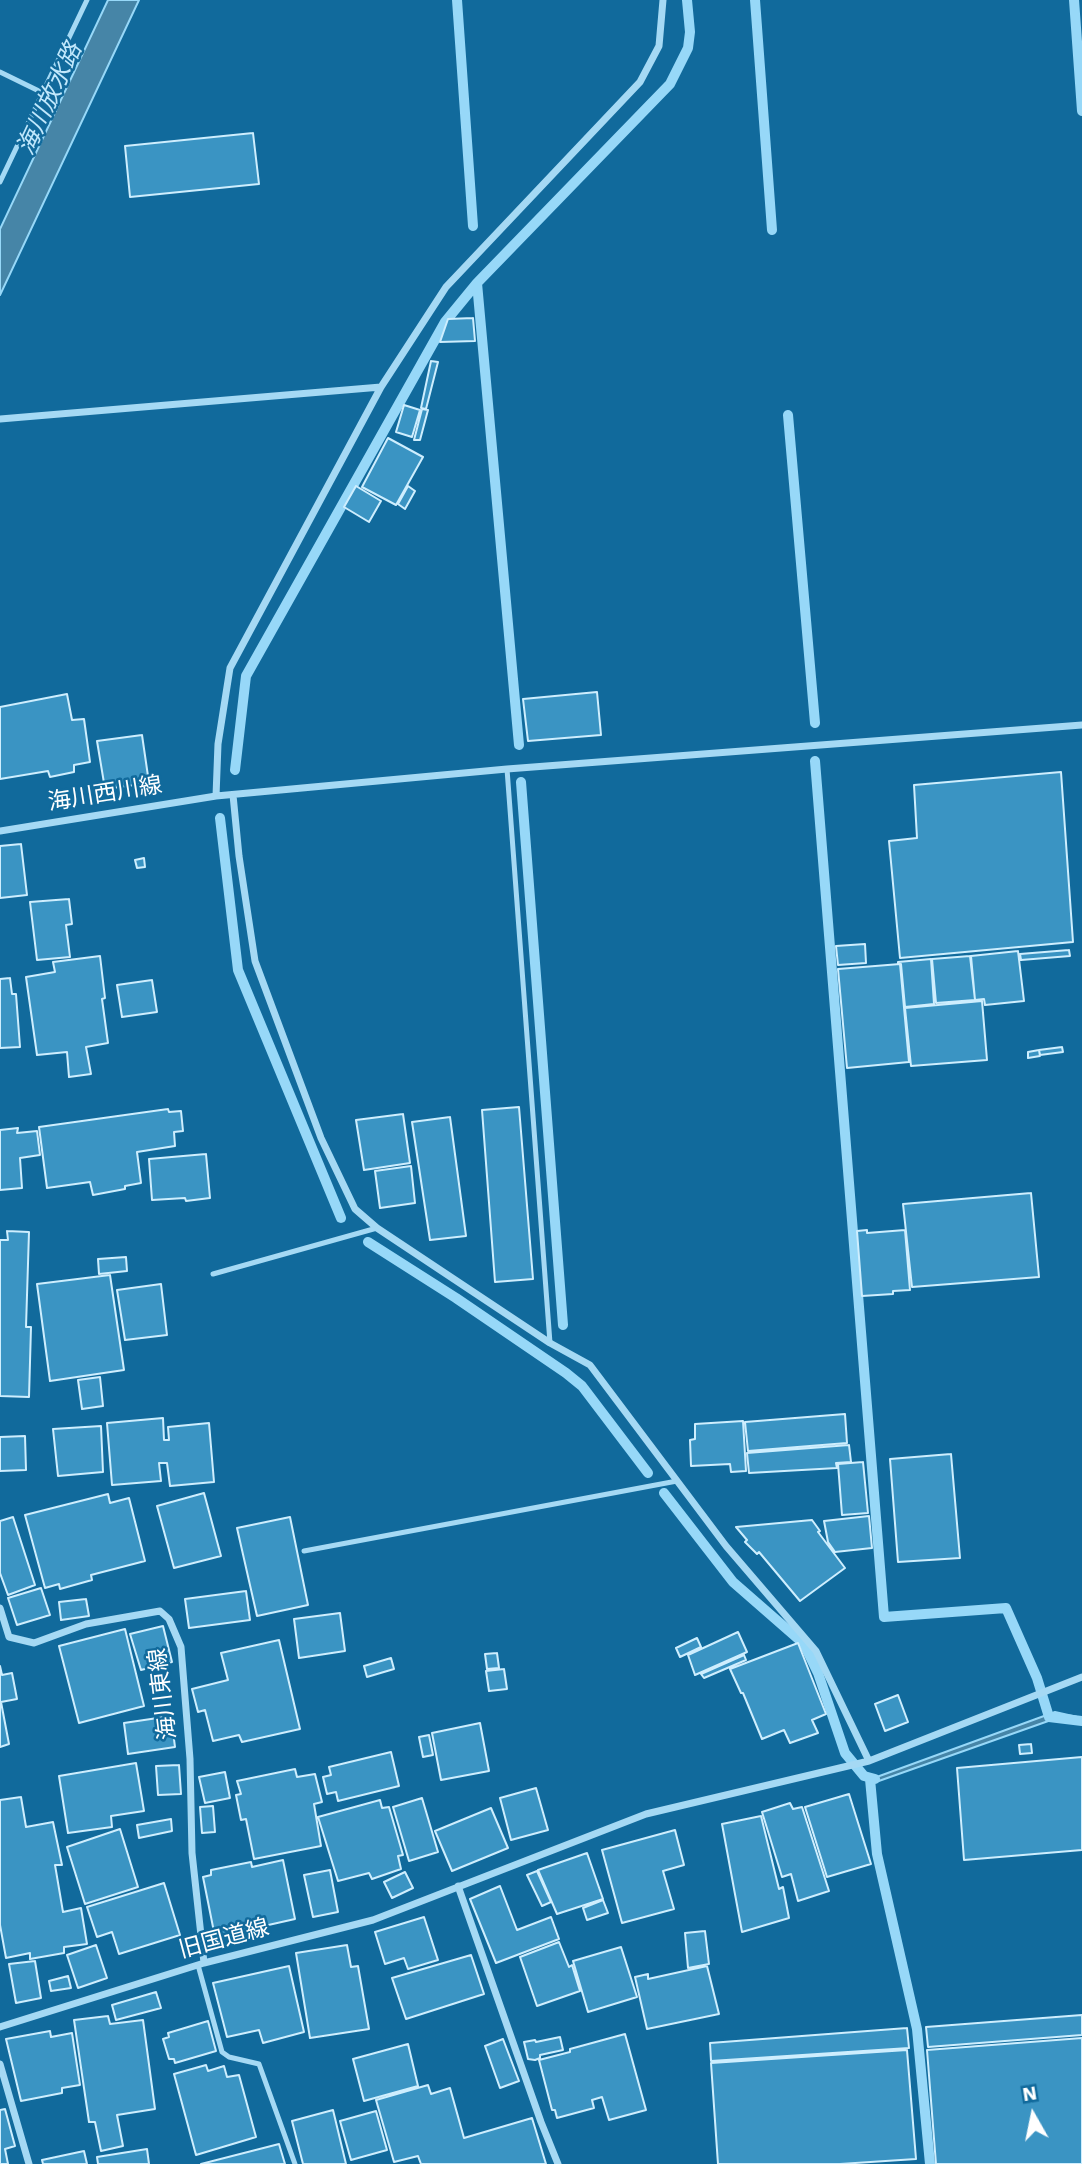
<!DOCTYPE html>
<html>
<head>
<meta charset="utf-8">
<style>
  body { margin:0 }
  #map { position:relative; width:1082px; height:2164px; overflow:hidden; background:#116a9c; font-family:"Work Sans",sans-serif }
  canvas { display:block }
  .north { position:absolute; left:998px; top:2080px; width:70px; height:70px; -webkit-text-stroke:5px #116a9c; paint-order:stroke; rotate:351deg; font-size:19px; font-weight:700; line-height:28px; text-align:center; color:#fff }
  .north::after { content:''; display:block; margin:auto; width:24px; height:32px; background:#fff; clip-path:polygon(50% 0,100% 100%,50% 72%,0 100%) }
</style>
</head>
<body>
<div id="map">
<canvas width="1082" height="2164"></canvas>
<div class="north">N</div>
</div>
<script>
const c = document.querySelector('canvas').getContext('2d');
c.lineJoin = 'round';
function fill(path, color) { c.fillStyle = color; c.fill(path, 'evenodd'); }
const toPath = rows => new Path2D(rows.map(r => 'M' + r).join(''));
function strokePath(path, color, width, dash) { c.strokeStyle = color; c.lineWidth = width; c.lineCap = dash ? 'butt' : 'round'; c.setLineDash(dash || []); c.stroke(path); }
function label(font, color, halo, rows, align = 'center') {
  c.font = font + ' "Work Sans","Noto Sans JP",sans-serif'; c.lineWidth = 5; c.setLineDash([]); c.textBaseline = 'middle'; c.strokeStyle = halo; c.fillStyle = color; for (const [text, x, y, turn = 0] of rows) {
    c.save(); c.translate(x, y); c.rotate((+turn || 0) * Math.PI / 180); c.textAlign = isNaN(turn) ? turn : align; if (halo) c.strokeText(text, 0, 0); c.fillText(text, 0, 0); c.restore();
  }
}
const water = toPath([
  [108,0,139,0,0,295,0,229,108,0],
  [1055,1712,1082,1718,1082,1724,1054,1719,876,1782,860,1777,867,1774,874,1778,1055,1712]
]);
fill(water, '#4685a7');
strokePath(water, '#97d8f8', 2);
strokePath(toPath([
  [457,0,473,226],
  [755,0,772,230],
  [1074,0,1082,111],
  [477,283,519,745],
  [788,415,815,723],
  [815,761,884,1617,1006,1608,1037,1678,1049,1717,1082,1721],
  [235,770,246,676,445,322,477,283,670,84,688,48,690,32,687,0],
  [521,782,563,1325],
  [220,818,238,970,341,1218],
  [368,1242,456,1298,566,1373,582,1386,648,1473],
  [664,1493,733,1582,804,1644,818,1673,845,1753,864,1776,875,1779],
  [870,1779,877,1854,917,2029,930,2164]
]), '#97d8f8', 10);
const building = toPath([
  [253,133,259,184,130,197,125,146,253,133],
  [473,318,475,341,440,342,448,319,473,318],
  [431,361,438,362,426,409,421,408,431,361],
  [404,405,420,410,412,437,396,432,404,405],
  [422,409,428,410,420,440,414,440,422,409],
  [388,438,423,457,396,505,362,487,388,438],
  [356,486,381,501,369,522,344,507,356,486],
  [408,486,415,491,405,509,398,504,408,486],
  [597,692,601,735,528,741,523,699,597,692],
  [67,694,72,720,84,719,90,762,74,765,74,772,50,777,48,771,0,779,0,707,67,694],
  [142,735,149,783,105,789,97,741,142,735],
  [1061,772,1073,942,900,958,889,841,917,838,914,785,1061,772],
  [21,844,27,895,0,898,0,846,21,844],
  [144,858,145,867,137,868,135,860,144,858],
  [69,899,72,924,66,925,70,957,37,960,30,902,69,899],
  [865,944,866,963,838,965,836,946,865,944],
  [1069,950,1070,956,1021,960,1020,954,1069,950],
  [1018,951,1024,1001,985,1005,984,999,975,1000,971,956,1018,951],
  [100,956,105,998,102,999,108,1043,86,1047,91,1074,69,1077,67,1052,37,1055,26,977,55,972,53,962,100,956],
  [970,956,975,1000,936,1003,932,959,970,956],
  [931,959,934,1004,905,1007,901,964,898,964,898,962,931,959],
  [900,964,909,1062,847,1068,838,969,900,964],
  [10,978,12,994,16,994,20,1047,0,1048,0,979,10,978],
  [152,980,157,1012,122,1017,117,985,152,980],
  [982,1001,987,1060,911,1066,905,1008,982,1001],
  [1062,1047,1063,1052,1040,1055,1039,1050,1062,1047],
  [1039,1050,1040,1056,1028,1058,1028,1052,1039,1050],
  [519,1107,533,1279,495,1282,482,1110,519,1107],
  [168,1109,169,1112,181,1111,183,1131,174,1132,175,1146,137,1152,141,1183,125,1186,125,1189,93,1195,90,1182,47,1188,39,1127,168,1109],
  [403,1114,410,1163,364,1170,356,1120,403,1114],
  [450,1117,466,1236,430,1240,412,1122,450,1117],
  [18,1128,17,1133,37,1131,40,1155,20,1158,22,1188,0,1190,0,1130,18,1128],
  [206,1154,210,1198,186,1201,185,1198,152,1200,149,1159,206,1154],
  [411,1166,415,1203,380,1208,375,1171,411,1166],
  [1031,1193,1039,1277,912,1287,903,1204,1031,1193],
  [867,1230,867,1233,905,1230,910,1290,893,1291,893,1294,862,1296,857,1231,867,1230],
  [7,1231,29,1232,26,1327,31,1327,29,1397,0,1396,0,1240,8,1240,7,1231],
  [126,1257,127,1271,99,1274,98,1259,126,1257],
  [110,1275,124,1370,50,1381,37,1284,110,1275],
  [161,1284,167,1335,125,1340,117,1290,161,1284],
  [100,1377,103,1406,82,1409,78,1380,100,1377],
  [845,1414,847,1443,748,1451,745,1422,845,1414],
  [163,1418,164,1440,169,1440,168,1427,209,1423,214,1482,170,1486,167,1463,159,1463,161,1481,112,1485,107,1423,163,1418],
  [743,1421,746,1471,731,1472,730,1464,691,1466,690,1440,695,1439,695,1424,743,1421],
  [101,1426,103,1472,58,1476,53,1429,101,1426],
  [25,1436,26,1470,0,1471,0,1437,25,1436],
  [849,1445,851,1462,836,1463,837,1468,749,1473,747,1453,849,1445],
  [951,1454,960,1558,898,1562,890,1459,951,1454],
  [863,1462,868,1513,842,1515,838,1464,863,1462],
  [204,1493,221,1556,174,1568,157,1506,204,1493],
  [108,1494,110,1503,129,1498,145,1561,91,1575,92,1580,60,1589,59,1584,45,1588,25,1515,108,1494],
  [869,1516,872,1548,835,1552,828,1542,824,1521,869,1516],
  [13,1517,35,1585,8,1595,0,1573,0,1521,13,1517],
  [290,1517,308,1605,257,1616,237,1528,290,1517],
  [812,1520,820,1531,818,1532,845,1568,800,1601,759,1552,757,1554,745,1542,747,1540,736,1527,812,1520],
  [41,1588,50,1615,17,1625,8,1598,41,1588],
  [246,1591,250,1620,189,1628,185,1599,246,1591],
  [86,1599,89,1616,61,1620,59,1602,86,1599],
  [340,1613,345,1651,299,1658,294,1619,340,1613],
  [163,1626,172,1662,141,1670,130,1634,163,1626],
  [125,1629,144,1706,79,1723,59,1646,125,1629],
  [738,1632,747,1652,695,1675,688,1655,738,1632],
  [697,1638,701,1647,680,1657,676,1648,697,1638],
  [279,1640,300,1729,242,1742,239,1735,213,1741,205,1710,198,1712,192,1689,228,1680,221,1653,279,1640],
  [798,1643,826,1714,812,1720,818,1733,790,1743,784,1730,762,1739,743,1693,741,1693,730,1669,798,1643],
  [497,1653,499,1668,487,1669,485,1654,497,1653],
  [744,1655,746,1660,704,1678,701,1674,744,1655],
  [391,1658,394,1669,367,1677,364,1666,391,1658],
  [0,1666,2,1675,12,1673,17,1699,1,1702,9,1744,0,1747,0,1666],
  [504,1669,507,1689,489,1691,486,1671,504,1669],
  [898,1695,908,1722,885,1731,875,1704,898,1695],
  [171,1716,175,1747,128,1754,124,1723,171,1716],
  [480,1723,489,1771,441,1780,432,1733,480,1723],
  [429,1735,433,1755,423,1757,419,1737,429,1735],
  [1031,1744,1032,1753,1020,1754,1019,1745,1031,1744],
  [391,1752,399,1786,338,1801,336,1792,327,1794,323,1777,331,1775,329,1767,391,1752],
  [1082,1757,1082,1850,964,1860,957,1768,1082,1757],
  [136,1763,144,1811,111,1816,112,1827,68,1833,59,1776,136,1763],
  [179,1765,181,1794,158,1795,156,1766,179,1765],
  [295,1769,297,1777,315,1774,322,1802,314,1804,321,1846,254,1859,246,1819,241,1820,236,1795,241,1794,237,1781,295,1769],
  [225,1772,230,1798,205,1803,199,1777,225,1772],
  [536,1788,548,1830,511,1840,500,1798,536,1788],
  [849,1794,871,1864,827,1877,805,1807,849,1794],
  [21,1797,26,1827,53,1822,62,1865,55,1865,63,1912,81,1908,87,1944,64,1947,64,1953,30,1959,30,1953,6,1958,0,1925,0,1800,21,1797],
  [422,1798,438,1852,409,1861,393,1807,422,1798],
  [380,1800,382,1808,389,1807,403,1855,398,1856,401,1869,372,1879,369,1873,338,1881,318,1817,380,1800],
  [790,1803,793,1809,802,1807,829,1891,798,1901,791,1874,782,1877,762,1812,790,1803],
  [213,1806,215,1832,202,1833,200,1807,213,1806],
  [491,1808,508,1848,452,1871,435,1831,491,1808],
  [761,1816,779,1889,783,1887,789,1918,742,1932,722,1824,761,1816],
  [171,1819,172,1831,139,1838,137,1825,171,1819],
  [120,1829,138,1887,85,1904,67,1847,120,1829],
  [675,1830,684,1865,663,1871,674,1909,622,1923,602,1850,675,1830],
  [587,1853,603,1899,557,1914,538,1870,587,1853],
  [283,1860,295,1919,215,1937,203,1877,211,1875,211,1870,251,1862,252,1867,283,1860],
  [330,1870,338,1912,313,1917,304,1875,330,1870],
  [537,1871,551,1902,542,1906,527,1875,537,1871],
  [405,1872,413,1888,392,1898,384,1882,405,1872],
  [164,1883,180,1935,119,1954,112,1932,97,1937,87,1907,164,1883],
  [500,1886,517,1930,551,1917,559,1939,496,1963,470,1899,500,1886],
  [603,1900,608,1913,587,1920,583,1908,603,1900],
  [424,1917,438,1960,408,1969,404,1958,385,1964,375,1932,424,1917],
  [705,1931,709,1964,688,1968,685,1933,705,1931],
  [559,1942,569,1967,572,1965,580,1991,537,2006,520,1957,559,1942],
  [96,1945,107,1978,78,1988,67,1955,96,1945],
  [347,1945,351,1967,358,1966,369,2029,310,2038,296,1953,347,1945],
  [621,1947,637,1997,588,2012,573,1961,621,1947],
  [471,1955,484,1994,406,2019,392,1978,471,1955],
  [35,1961,41,1998,16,2003,9,1964,35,1961],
  [289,1966,304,2032,263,2043,259,2030,227,2037,213,1983,289,1966],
  [707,1966,719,2014,647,2029,635,1977,648,1974,648,1979,707,1966],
  [68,1976,71,1988,51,1991,49,1981,68,1976],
  [156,1992,161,2008,116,2020,112,2005,156,1992],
  [1082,2015,1082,2035,928,2047,926,2027,1082,2015],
  [108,2016,110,2024,143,2020,155,2109,117,2115,123,2146,101,2151,95,2122,89,2122,74,2020,108,2016],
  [208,2021,216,2051,175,2063,174,2059,169,2059,163,2039,169,2037,168,2033,208,2021],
  [907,2028,909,2048,711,2061,710,2043,907,2028],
  [50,2031,51,2037,72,2033,80,2085,62,2088,62,2093,21,2101,6,2039,50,2031],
  [625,2034,646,2110,609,2120,602,2097,592,2100,594,2108,557,2118,555,2110,552,2110,539,2060,570,2052,570,2049,625,2034],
  [560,2037,563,2050,540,2055,540,2058,535,2060,528,2059,524,2042,535,2040,536,2042,560,2037],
  [1082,2038,1082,2164,936,2164,927,2050,1082,2038],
  [503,2039,519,2081,500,2088,485,2046,503,2039],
  [408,2044,418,2086,364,2101,353,2059,408,2044],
  [907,2050,916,2159,840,2164,718,2164,711,2063,907,2050],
  [206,2065,208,2071,224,2066,227,2077,239,2075,256,2137,196,2155,174,2074,206,2065],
  [428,2085,431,2094,450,2088,464,2138,532,2118,546,2164,421,2164,418,2156,394,2162,376,2100,428,2085],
  [5,2109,15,2146,5,2149,8,2164,0,2164,0,2110,5,2109],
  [333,2110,346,2164,303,2164,292,2121,333,2110],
  [376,2111,387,2150,351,2160,340,2121,376,2111],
  [279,2144,285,2164,201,2164,279,2144],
  [147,2149,149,2164,98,2164,97,2157,147,2149],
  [84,2151,87,2164,43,2164,42,2160,84,2151]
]);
fill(building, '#3a94c3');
strokePath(building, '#ceeefe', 2);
strokePath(toPath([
  [0,72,43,93],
  [0,182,87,0],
  [507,769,550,1343],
  [213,1274,377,1228],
  [304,1551,677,1481],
  [198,1965,222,2052,229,2057,259,2064,295,2164]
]), '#a5d9f4', 5);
strokePath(toPath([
  [0,419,381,387],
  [233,795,239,856,255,961,321,1138,355,1209,377,1228,550,1343,590,1365,726,1546,816,1651,869,1761],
  [216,796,218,744,230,668,381,387,446,287,640,82,659,46,663,0],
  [0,831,216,796,507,769,1082,725],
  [0,1608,9,1637,34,1643,86,1624,160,1611,169,1619,181,1647,190,1759,192,1853,204,1963],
  [458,1886,541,2122,558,2164],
  [0,2027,204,1963,373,1920,646,1814,869,1761,1082,1677],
  [0,2064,29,2164]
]), '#a5d9f4', 7);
label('23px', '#fff', '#116a9c', [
  ["海川西川線",105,794,-9],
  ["海川東線",163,1694,-97],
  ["旧国道線",224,1939,-15]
]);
label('italic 24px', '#c1e8fc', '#116a9c', [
  ["海川放水路",50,99,-65]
]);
</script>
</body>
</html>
